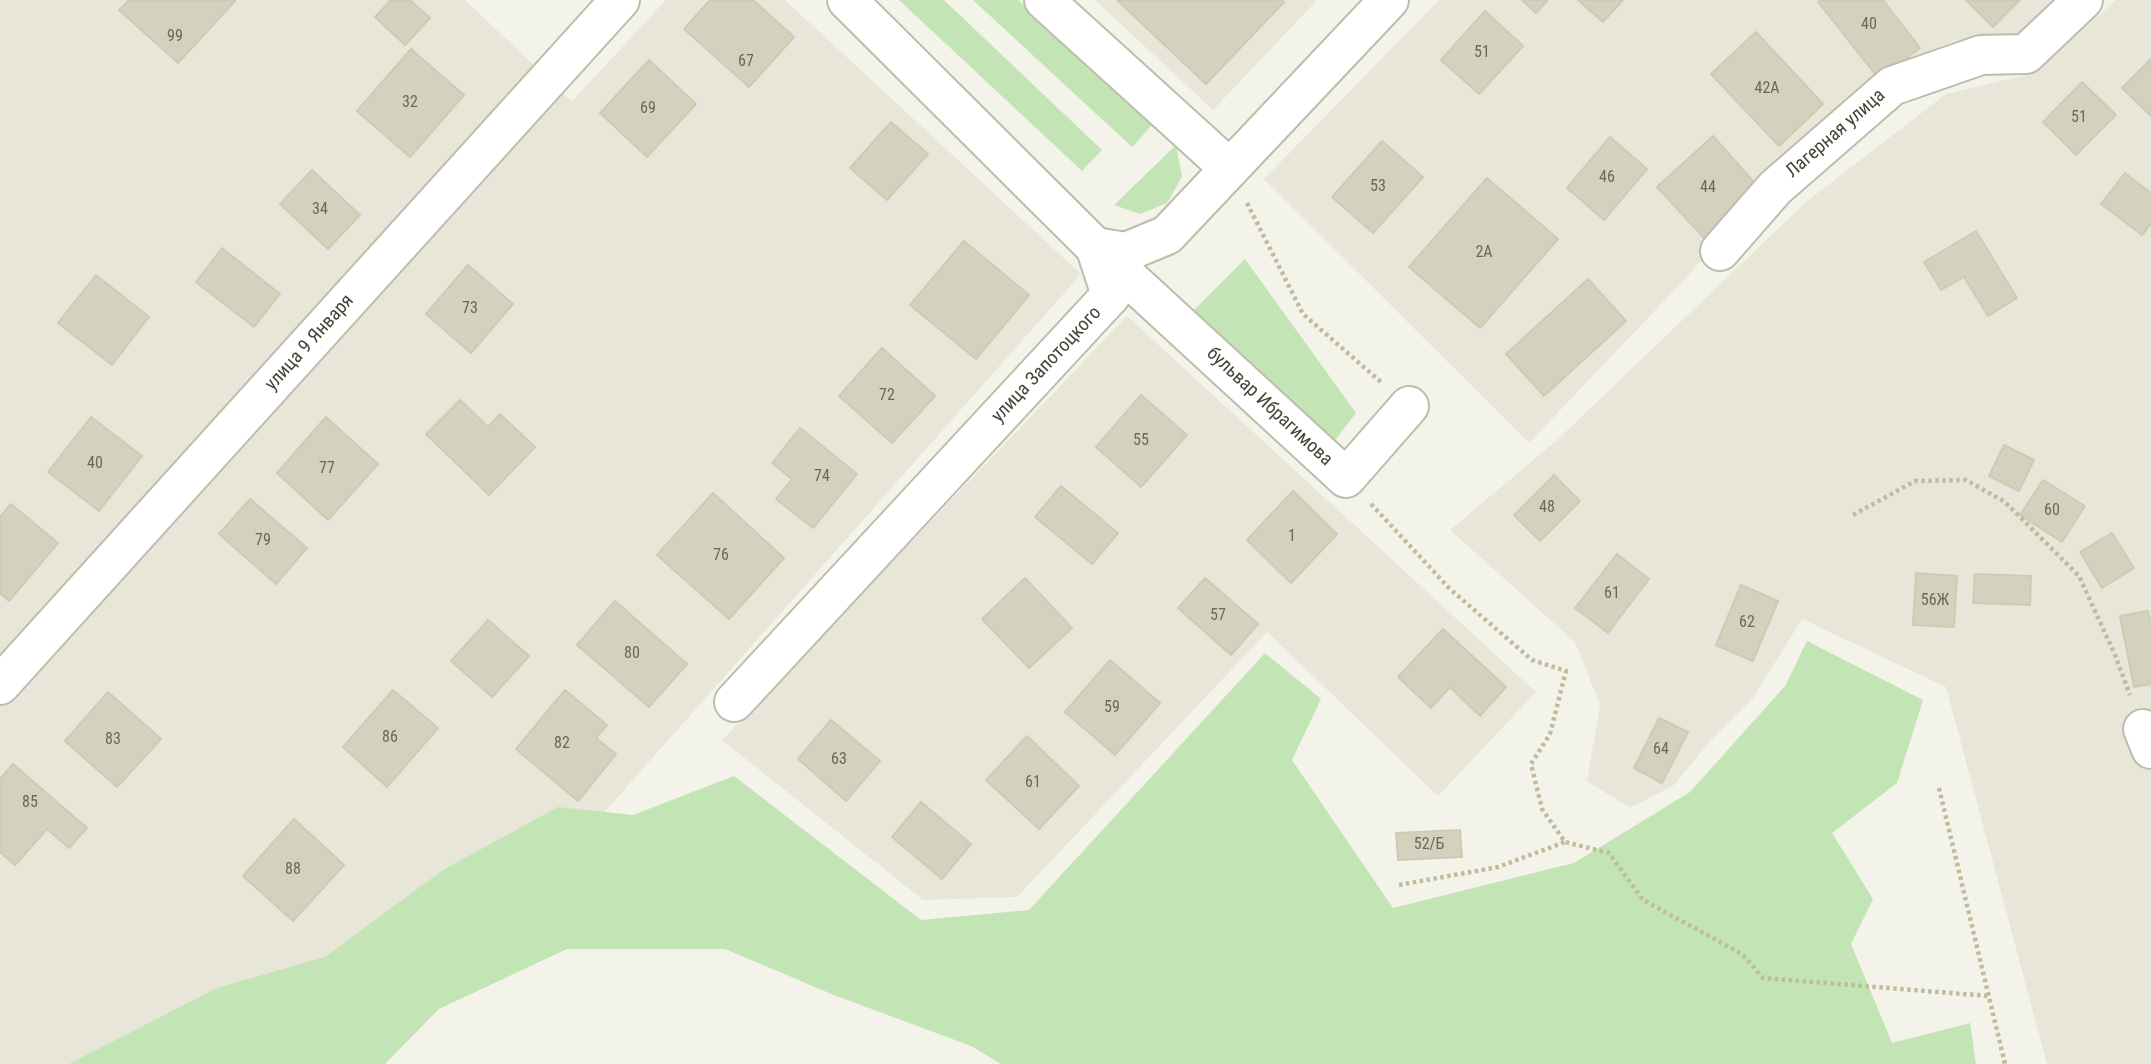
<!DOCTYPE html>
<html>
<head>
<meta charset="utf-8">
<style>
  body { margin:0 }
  canvas { display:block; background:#f3f3e9 }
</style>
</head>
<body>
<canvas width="2151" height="1064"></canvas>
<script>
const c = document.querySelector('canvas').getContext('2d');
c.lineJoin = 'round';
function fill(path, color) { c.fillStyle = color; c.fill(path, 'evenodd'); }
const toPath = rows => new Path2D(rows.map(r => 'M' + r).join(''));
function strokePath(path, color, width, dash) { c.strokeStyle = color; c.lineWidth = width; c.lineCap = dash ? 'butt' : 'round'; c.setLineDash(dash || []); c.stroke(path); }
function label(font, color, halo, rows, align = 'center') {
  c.font = font + ' "Roboto Condensed",sans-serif'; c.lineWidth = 5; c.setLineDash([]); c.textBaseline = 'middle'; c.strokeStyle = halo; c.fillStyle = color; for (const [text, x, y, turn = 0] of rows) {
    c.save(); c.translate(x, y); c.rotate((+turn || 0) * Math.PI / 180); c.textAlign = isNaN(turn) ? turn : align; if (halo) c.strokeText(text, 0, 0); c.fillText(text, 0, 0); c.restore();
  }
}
fill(toPath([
  [0,0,465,0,572,101,666,0,785,0,1081,274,601,816,150,1064,0,1064],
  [1095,0,1317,0,1213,110],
  [1439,0,2058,0,2020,37,1953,41,1847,98,1684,280,1529,443,1264,179],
  [2116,0,2151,0,2151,1064,2047,1064,1946,687,1802,619,1753,698,1711,740,1674,785,1630,808,1587,781,1600,705,1575,642,1450,530,1556,441,1806,202,1946,94,2035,73],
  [1127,316,1536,692,1438,796,1267,632,1017,897,923,900,722,740]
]), '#e7e6d8');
fill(toPath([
  [899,0,944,0,1102,150,1082,171],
  [973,0,1018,0,1153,124,1132,147],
  [1176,145,1182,177,1167,203,1140,214,1114,205],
  [1245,259,1356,413,1329,448,1188,316],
  [1807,641,1923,700,1897,783,1832,833,1873,899,1851,944,1892,1043,1970,1023,1976,1064,1001,1064,971,1046,834,995,725,949,567,949,439,1009,385,1064,69,1064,217,988,325,957,443,870,558,807,633,815,734,776,921,920,1029,910,1265,653,1321,699,1292,760,1393,908,1574,863,1690,792,1785,686]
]), '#c3e5b5');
const building = toPath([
  [129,0,233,0,235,1,178,63,119,10,129,0],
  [391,0,410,0,430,18,405,45,375,17,391,0],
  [710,0,753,0,794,37,749,87,684,29,710,0],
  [1117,0,1282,0,1284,2,1206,84,1117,0],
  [1522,0,1548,0,1536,13,1522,0],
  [1578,0,1623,0,1603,22,1578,0],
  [1821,0,1883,0,1920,48,1879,79,1818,2,1821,0],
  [1966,0,2020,0,1993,27,1966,0],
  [1485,11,1523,46,1479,94,1441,60,1485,11],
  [1756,32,1823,104,1779,146,1711,74,1756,32],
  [411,49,464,95,410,157,357,111,411,49],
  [2151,59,2151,116,2122,88,2151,59],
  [649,60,696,104,647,157,600,113,649,60],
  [2082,82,2116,115,2076,155,2043,122,2082,82],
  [891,122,928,154,887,200,850,168,891,122],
  [1713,136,1760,189,1705,239,1657,187,1713,136],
  [1610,137,1647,169,1604,220,1567,188,1610,137],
  [1382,141,1423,177,1373,233,1332,197,1382,141],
  [312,170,360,215,328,249,280,204,312,170],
  [2125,173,2151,193,2151,224,2142,235,2101,204,2125,173],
  [1487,178,1558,239,1480,328,1409,267,1487,178],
  [1976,231,2017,298,1988,316,1964,277,1941,290,1924,262,1976,231],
  [964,241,1029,295,976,359,910,305,964,241],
  [222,248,280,294,254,327,196,282,222,248],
  [468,265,513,304,471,353,426,314,468,265],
  [96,275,149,317,112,365,58,323,96,275],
  [1588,279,1626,321,1544,396,1506,354,1588,279],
  [882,348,935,396,892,443,839,396,882,348],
  [1141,395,1187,435,1141,487,1096,447,1141,395],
  [460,400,488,427,500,414,535,447,489,495,426,434,460,400],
  [91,417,142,456,99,511,48,472,91,417],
  [326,417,378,464,328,520,277,473,326,417],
  [800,428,857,474,813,528,776,499,792,479,772,463,800,428],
  [2004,445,2034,460,2019,491,1989,476,2004,445],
  [1554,475,1580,501,1540,541,1514,515,1554,475],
  [2043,480,2085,506,2062,542,2020,515,2043,480],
  [1061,486,1118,533,1092,564,1035,517,1061,486],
  [1293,491,1337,534,1291,583,1247,540,1293,491],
  [713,493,784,558,729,619,657,555,713,493],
  [250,499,307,548,276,584,219,534,250,499],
  [11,504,58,543,9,601,0,593,0,517,11,504],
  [2112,533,2134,568,2102,588,2080,552,2112,533],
  [1617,554,1649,579,1608,633,1575,608,1617,554],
  [1916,573,1957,576,1954,627,1913,625,1916,573],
  [1975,574,2031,576,2030,605,1973,603,1975,574],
  [1025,578,1072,628,1029,668,982,619,1025,578],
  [1205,578,1258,624,1231,655,1178,608,1205,578],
  [1741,585,1778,601,1753,661,1716,645,1741,585],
  [615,601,687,664,649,707,577,645,615,601],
  [2148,611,2151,624,2151,684,2134,687,2120,616,2148,611],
  [488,620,529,656,492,697,451,661,488,620],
  [1443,629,1506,687,1480,716,1450,687,1431,708,1398,677,1443,629],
  [1110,660,1160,703,1115,755,1065,712,1110,660],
  [393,690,438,728,387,787,343,747,393,690],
  [565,690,607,725,596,738,616,754,578,801,516,749,565,690],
  [108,692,161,739,117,787,65,741,108,692],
  [1659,718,1688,732,1662,783,1634,768,1659,718],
  [831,720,880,761,846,801,798,759,831,720],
  [1027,736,1079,786,1039,829,986,780,1027,736],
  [13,764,87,828,69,848,47,829,15,865,0,852,0,779,13,764],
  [921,802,971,844,942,879,892,837,921,802],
  [294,819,344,865,293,921,243,876,294,819],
  [1460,830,1462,857,1398,860,1396,833,1460,830]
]);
fill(building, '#d4d1bf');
strokePath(building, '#cfcbb3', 2);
const street = toPath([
  [847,0,1095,247,1346,478,1409,406],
  [1044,0,1229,168],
  [1095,247,1126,252,1167,235,1389,0],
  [1720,251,1775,188,1892,86,1981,55,2026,54,2083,0],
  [0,685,620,0],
  [734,702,1111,295,1096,249],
  [2143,729,2151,749]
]);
strokePath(street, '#bebdac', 42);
strokePath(toPath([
  [1247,203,1303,314,1382,383],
  [1371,504,1450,589,1532,660,1566,671,1550,734,1531,764,1542,809,1565,842,1609,853,1643,900,1742,954,1763,978,1989,996],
  [1853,515,1915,481,1966,480,2005,502,2079,576,2115,655,2130,695],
  [1939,788,2005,1064],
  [1399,885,1498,867,1565,842]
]), '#bfbc9e', 4.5, [3.5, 3.5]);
strokePath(street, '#fff', 38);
label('16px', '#6a685a', null, [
  ["40",1869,25],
  ["99",175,37],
  ["51",1482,53],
  ["67",746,62],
  ["42А",1767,89],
  ["32",410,103],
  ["69",648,109],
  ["51",2079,118],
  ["46",1607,178],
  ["53",1378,187],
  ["44",1708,188],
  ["34",320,210],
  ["2А",1484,253],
  ["73",470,309],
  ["72",887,396],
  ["55",1141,441],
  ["40",95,464],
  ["77",327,469],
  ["74",822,477],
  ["48",1547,508],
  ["60",2052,511],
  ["1",1292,537],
  ["79",263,541],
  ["76",721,556],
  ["61",1612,594],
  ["56Ж",1935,601],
  ["57",1218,616],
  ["62",1747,623],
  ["80",632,654],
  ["59",1112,708],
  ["86",390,738],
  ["83",113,740],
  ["82",562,744],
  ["64",1661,750],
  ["63",839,760],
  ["61",1033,783],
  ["85",30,803],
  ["52/Б",1429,845],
  ["88",293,870]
]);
label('19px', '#474538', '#fff', [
  ["Лагерная улица",1836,134,-41],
  ["улица 9 Января",310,343,-48],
  ["улица Запотоцкого",1047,365,-47],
  ["бульвар Ибрагимова",1269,407,43]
]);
</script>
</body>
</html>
